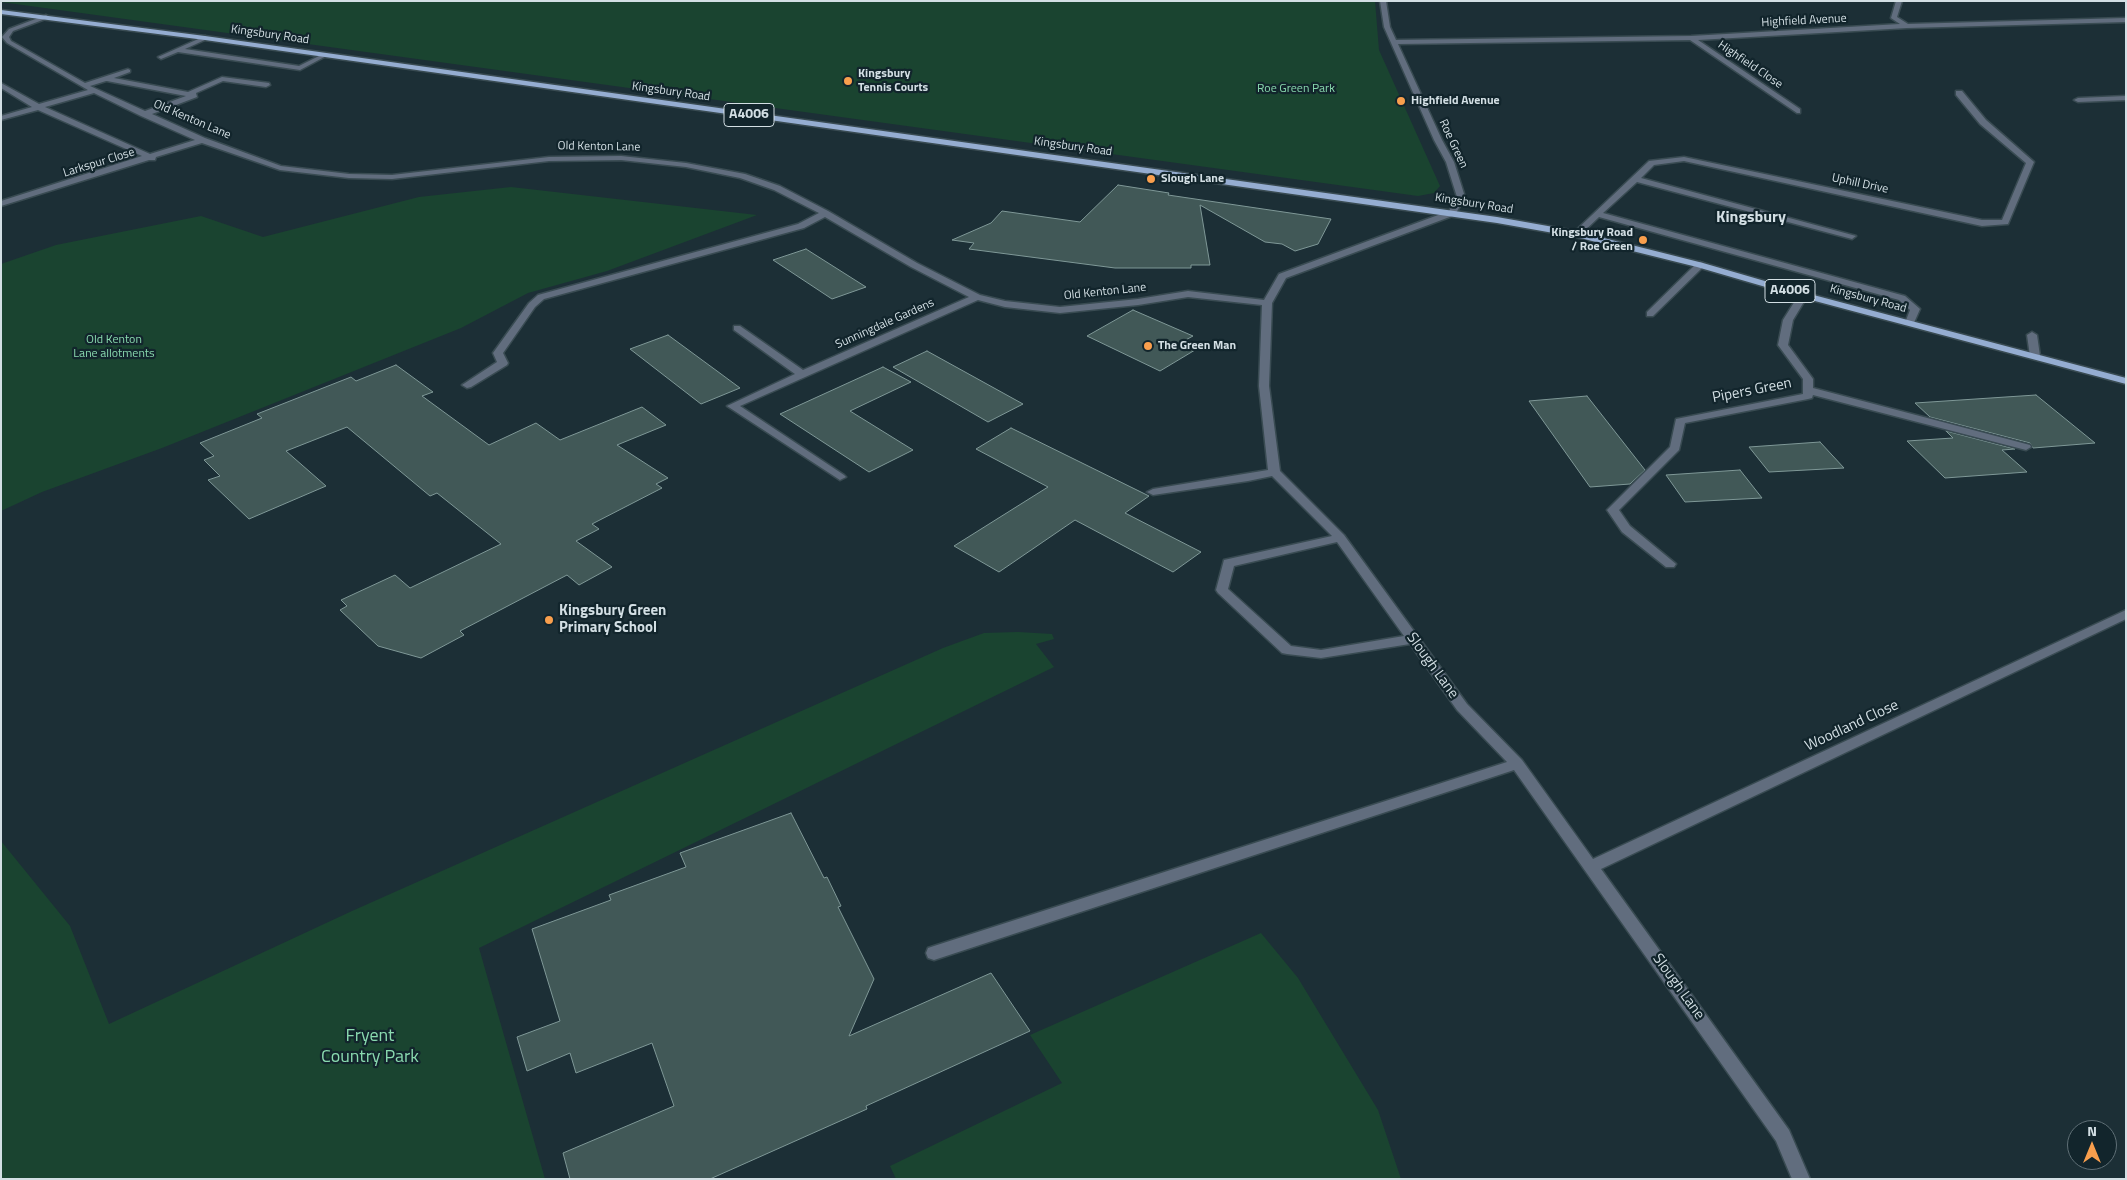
<!DOCTYPE html>
<html>
<head>
<meta charset="utf-8">
<style>
  body { margin:0 }
  #map { position:relative; width:2127px; height:1180px; overflow:hidden; background:#1c2f36; font-family:"Titillium Web",sans-serif }
  canvas { display:block }
  .frame { position:absolute; inset:0; border:2px solid #d3dfe4; pointer-events:none }
  .north { position:absolute; left:2067px; top:1120px; width:50px; height:50px; box-sizing:border-box; background:#12252c; border:1px solid #5f6f76; border-radius:50%; rotate:0deg; font-size:14px; font-weight:700; line-height:20px; text-align:center; color:#d3dfe4 }
  .north::after { content:''; display:block; margin:auto; width:18px; height:22px; background:#f99f4d; clip-path:polygon(50% 0,100% 100%,50% 72%,0 100%) }
</style>
</head>
<body>
<div id="map">
<canvas width="2127" height="1180"></canvas>
<div class="frame"></div>
<div class="north">N</div>
</div>
<script>
const c = document.querySelector('canvas').getContext('2d');
c.lineJoin = 'round';
function fill(path, color) { c.fillStyle = color; c.fill(path, 'evenodd'); }
const toPath = rows => new Path2D(rows.map(r => 'M' + r).join(''));
function strokePath(path, color, width, dash) { c.strokeStyle = color; c.lineWidth = width; c.lineCap = dash ? 'butt' : 'round'; c.setLineDash(dash || []); c.stroke(path); }
function label(font, color, halo, rows, align = 'center') {
  c.font = font + ' "Titillium Web",sans-serif'; c.lineWidth = 4.5; c.setLineDash([]); c.textBaseline = 'middle'; c.strokeStyle = halo; c.fillStyle = color; for (const [text, x, y, turn = 0] of rows) {
    c.save(); c.translate(x, y); c.rotate((+turn || 0) * Math.PI / 180); c.textAlign = isNaN(turn) ? turn : align; if (halo) c.strokeText(text, 0, 0); c.fillText(text, 0, 0); c.restore();
  }
}
fill(toPath([
  [1375,1,1379,50,1440,186,1434,193,1418,196,1,2],
  [511,187,757,215,607,271,528,293,461,328,162,448,42,492,1,511,1,264,56,245,201,216,263,237,419,197],
  [1018,632,1052,634,1054,639,1036,644,1054,667,479,948,545,1179,1,1179,1,841,70,926,109,1024,352,911,943,648,984,633],
  [1261,933,1298,978,1378,1110,1401,1179,896,1179,890,1166,1062,1083,1030,1035]
]), '#1a4430');
const building = toPath([
  [1118,185,1169,193,1168,195,1331,219,1318,244,1295,251,1282,244,1265,242,1200,205,1210,265,1191,265,1191,268,1115,268,969,249,974,243,952,240,991,223,1002,211,1080,222,1118,185],
  [806,249,866,287,832,299,773,260,806,249],
  [1133,310,1193,336,1180,343,1195,350,1160,371,1087,336,1133,310],
  [668,335,717,371,740,388,701,404,630,349,668,335],
  [927,351,1023,404,988,422,893,367,927,351],
  [396,365,433,392,422,396,489,445,536,423,560,440,642,407,666,425,617,445,668,478,656,484,662,488,592,524,599,529,576,541,612,567,579,585,567,575,460,631,464,635,421,658,378,646,340,610,347,606,341,600,395,575,410,588,501,544,437,493,430,496,347,427,286,451,326,486,249,519,208,480,220,476,204,460,214,456,200,443,262,418,257,414,351,377,356,381,396,365],
  [883,367,911,382,850,411,913,450,869,472,780,414,883,367],
  [2036,395,2095,443,2033,448,2030,443,1930,417,1915,403,2036,395],
  [1587,396,1645,470,1630,484,1590,487,1529,401,1587,396],
  [1011,428,1149,496,1125,513,1201,552,1173,572,1075,520,999,572,954,546,1048,487,976,449,1011,428],
  [1946,431,2015,449,2002,450,2027,472,1945,478,1907,441,1953,438,1946,431],
  [1820,442,1844,468,1769,472,1749,447,1820,442],
  [1740,470,1762,498,1685,502,1666,475,1740,470],
  [791,813,824,878,827,877,841,906,838,907,874,979,849,1036,991,973,1030,1031,866,1106,867,1109,710,1179,570,1179,563,1153,674,1106,652,1043,576,1073,570,1053,527,1071,517,1037,560,1021,532,929,611,900,609,895,686,867,680,853,791,813]
]);
fill(building, '#415857');
strokePath(building, '#7f9897', 1);
const minor = toPath([
  [1380,1,1386,1,1390,27,1396,40,1691,36,1900,24,1891,18,1896,1,1902,1,1897,17,1908,24,2126,18,2126,22,1907,28,1698,40,1800,109,1800,113,1797,113,1690,40,1398,44,1442,140,1454,162,1465,197,1455,215,1286,278,1272,303,1269,386,1280,471,1344,535,1467,704,1522,760,1593,859,2126,610,2126,619,1601,869,1789,1130,1810,1179,1792,1179,1776,1141,1514,770,934,960,928,958,926,953,928,948,934,946,1507,762,1457,710,1410,644,1321,658,1287,654,1282,653,1218,593,1216,590,1224,560,1332,536,1272,476,1248,481,1153,495,1147,492,1153,489,1268,470,1259,386,1262,305,1188,297,1138,305,1060,313,1005,307,978,300,740,406,844,475,846,477,840,480,727,406,795,374,734,330,734,326,740,326,803,370,969,297,911,267,825,217,804,228,544,299,535,307,503,353,508,363,507,365,471,387,467,388,462,385,497,362,493,353,529,303,538,295,798,224,819,213,774,190,740,178,686,167,621,160,549,161,392,179,349,178,280,170,202,143,156,157,155,160,149,160,1,206,1,201,142,156,38,110,1,120,1,116,32,107,1,88,1,83,39,104,88,90,7,43,2,37,9,29,46,15,49,17,48,18,13,31,9,37,11,41,85,83,128,69,130,70,130,72,114,78,188,92,222,77,269,83,270,85,266,87,223,81,196,93,197,97,152,114,205,138,281,166,349,174,392,175,549,157,621,156,686,163,745,174,780,186,828,211,917,263,980,295,1005,301,1060,307,1138,299,1188,291,1264,300,1279,274,1449,211,1457,197,1446,162,1434,140,1384,27,1380,1],
  [106,81,107,81,186,96,145,111,90,86,106,81],
  [94,93,141,116,195,140,150,154,45,107,94,93],
  [1337,542,1404,636,1321,650,1291,646,1228,589,1234,566,1337,542],
  [205,36,208,38,207,39,185,49,299,66,323,54,328,55,300,70,178,52,161,59,158,57,205,36],
  [1956,91,1962,91,1986,120,2034,162,2008,224,1982,226,1684,161,1654,165,1641,178,1856,236,1852,239,1637,182,1603,213,1905,296,1920,309,1913,325,1907,325,1905,323,1910,310,1899,300,1599,217,1579,236,1572,234,1649,161,1684,157,1982,220,2002,220,2026,163,1980,124,1956,95,1956,91],
  [2126,96,2126,100,2078,102,2074,100,2078,98,2126,96],
  [1700,262,1703,263,1703,267,1653,316,1647,316,1647,312,1697,263,1700,262],
  [1803,292,1808,295,1793,320,1788,345,1813,379,1813,388,2030,445,2031,447,2026,450,1813,395,1812,398,1808,399,1685,423,1679,450,1619,510,1630,526,1676,564,1674,567,1666,567,1622,532,1607,510,1670,447,1676,419,1803,394,1803,379,1778,345,1783,320,1800,293,1803,292],
  [2032,332,2037,335,2040,356,2035,359,2030,356,2027,335,2032,332]
]);
const major = toPath([
  [1,10,205,36,1497,217,1576,231,1703,263,1806,293,2126,378,2126,384,1800,297,1697,267,1576,237,1497,223,205,40,1,14,1,10]
]);
strokePath(minor, '#394b52', 3);
strokePath(major, '#394b52', 3);
fill(minor, '#616d7e');
fill(major, '#95add1');
for (const [x, y, r, color] of [
  [848,81,5,"#f99f4d"],
  [1401,101,5,"#f99f4d"],
  [1151,179,5,"#f99f4d"],
  [1643,240,5,"#f99f4d"],
  [1148,346,5,"#f99f4d"],
  [549,620,5,"#f99f4d"]
]) { const dot = new Path2D(); dot.arc(x, y, r, 0, 2 * Math.PI); c.fillStyle = color; c.fill(dot); strokePath(dot, '#12252c', 2); }
label('12px', '#d3dfe4', '#12252c', [
  ["Highfield Avenue",1804,21,-3],
  ["Kingsbury Road",270,35,8],
  ["Highfield Close",1750,65,34],
  ["Kingsbury Road",671,92,8],
  ["Old Kenton Lane",192,120,23],
  ["Roe Green",1453,144,65],
  ["Old Kenton Lane",599,147,1],
  ["Kingsbury Road",1073,147,8],
  ["Larkspur Close",99,163,-17],
  ["Uphill Drive",1860,184,12],
  ["Kingsbury Road",1474,204,9],
  ["Old Kenton Lane",1105,292,-6],
  ["Kingsbury Road",1868,299,15],
  ["Sunningdale Gardens",885,324,-24]
]);
label('bold 12px', '#d3dfe4', '#12252c', [
  ["Kingsbury",858,74],
  ["Tennis Courts",858,88],
  ["Highfield Avenue",1411,101],
  ["Slough Lane",1161,179],
  ["Kingsbury Road",1633,233,"right"],
  ["/ Roe Green",1633,247,"right"],
  ["The Green Man",1158,346]
], 'left');
label('12px', '#8adaaf', '#12252c', [
  ["Roe Green Park",1296,89],
  ["Old Kenton",114,340],
  ["Lane allotments",114,354]
]);
for (const [x, y, w] of [
  [749,115,50],
  [1790,291,50]
]) { const box = new Path2D(); box.roundRect(x - w / 2, y - 11.5, w, 23, 4); c.fillStyle = '#12252c'; c.fill(box); strokePath(box, '#d3dfe4', 1); }
label('bold 14px', '#d3dfe4', null, [
  ["A4006",749,115],
  ["A4006",1790,291]
]);
label('15px', '#d3dfe4', '#12252c', [
  ["Pipers Green",1752,391,-11],
  ["Slough Lane",1432,666,54],
  ["Woodland Close",1852,726,-25],
  ["Slough Lane",1678,987,54]
]);
label('bold 15px', '#d3dfe4', '#12252c', [
  ["Kingsbury Green",559,611],
  ["Primary School",559,628]
], 'left');
label('bold 16px', '#d3dfe4', '#12252c', [
  ["Kingsbury",1751,218]
]);
label('18px', '#8adaaf', '#12252c', [
  ["Fryent",370,1037],
  ["Country Park",370,1058]
]);
</script>
</body>
</html>
